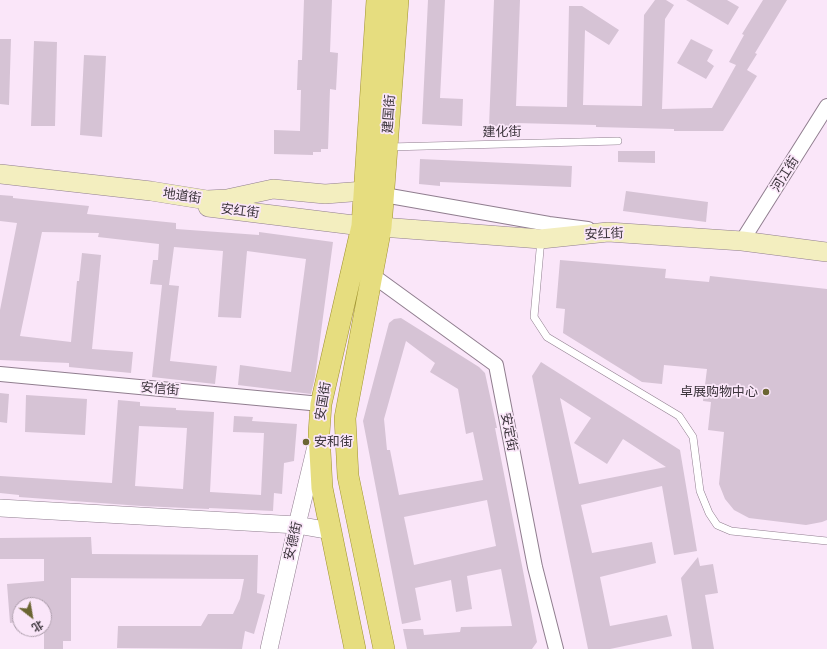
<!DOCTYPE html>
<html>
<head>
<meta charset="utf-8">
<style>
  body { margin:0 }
  #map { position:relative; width:827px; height:649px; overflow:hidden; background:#fae6f9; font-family:"Playfair Display","Noto Sans SC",serif }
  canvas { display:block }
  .north { position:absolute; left:12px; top:597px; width:40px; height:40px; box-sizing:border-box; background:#fae6f9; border:1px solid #ae9fad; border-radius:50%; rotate:149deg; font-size:11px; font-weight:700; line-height:16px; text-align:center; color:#3c353c }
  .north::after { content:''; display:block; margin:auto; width:14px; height:18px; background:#6b6532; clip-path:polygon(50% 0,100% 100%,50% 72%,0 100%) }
</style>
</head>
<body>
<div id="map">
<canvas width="827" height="649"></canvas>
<div class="north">北</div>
</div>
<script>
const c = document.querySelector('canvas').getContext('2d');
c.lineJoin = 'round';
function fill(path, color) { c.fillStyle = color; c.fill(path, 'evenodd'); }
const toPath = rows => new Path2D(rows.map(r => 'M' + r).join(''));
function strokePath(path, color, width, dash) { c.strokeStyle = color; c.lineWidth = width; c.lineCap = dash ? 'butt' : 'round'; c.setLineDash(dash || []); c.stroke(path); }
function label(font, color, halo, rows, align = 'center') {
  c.font = font + ' "Playfair Display","Noto Sans SC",serif'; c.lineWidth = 3.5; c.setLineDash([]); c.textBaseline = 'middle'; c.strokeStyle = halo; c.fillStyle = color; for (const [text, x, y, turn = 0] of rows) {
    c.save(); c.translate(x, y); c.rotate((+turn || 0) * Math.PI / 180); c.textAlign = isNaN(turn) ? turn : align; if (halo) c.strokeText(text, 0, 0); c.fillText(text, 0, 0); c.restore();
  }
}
fill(toPath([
  [304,0,332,0,330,52,338,53,336,90,330,89,328,149,321,149,321,152,313,152,313,155,274,154,274,130,300,131,301,90,297,90,298,60,302,60],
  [428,0,445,0,440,98,463,99,462,126,422,124],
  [494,0,520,0,516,106,567,107,569,6,582,6,619,30,609,45,585,30,583,105,642,106,644,15,655,0,666,0,674,5,665,19,662,109,712,108,736,65,729,62,744,35,742,34,763,0,787,0,755,53,757,54,747,70,757,76,723,131,674,131,674,129,596,127,596,125,515,123,515,127,489,126],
  [686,0,727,0,739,7,728,25],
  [0,39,11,39,9,105,0,104],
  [691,39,713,50,707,61,714,66,706,79,677,63],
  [34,41,57,42,55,126,31,126],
  [84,55,106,56,102,137,80,135],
  [618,151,655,151,655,163,618,162],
  [420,159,572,166,571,187,440,182,440,186,419,184],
  [626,191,708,202,706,222,623,211],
  [0,195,13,196,13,198,89,206,87,214,176,223,176,229,259,235,259,232,333,242,315,377,311,394,238,385,240,365,291,372,306,259,247,251,241,318,218,317,223,251,174,247,169,285,179,286,170,361,217,366,215,384,152,377,162,285,150,284,153,260,158,260,159,244,98,237,99,233,42,232,20,336,71,342,77,281,79,281,82,253,101,255,92,349,133,352,131,373,69,367,69,363,0,360,0,310,17,223,0,221],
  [560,260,666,269,665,278,709,282,710,276,827,289,827,520,822,522,806,525,749,518,734,510,725,499,719,484,724,432,708,430,711,402,703,401,707,369,664,365,662,384,642,382,563,333,565,309,556,308],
  [401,318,479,367,485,373,497,428,495,428,537,642,532,649,407,649,403,629,423,629,424,635,460,632,461,627,512,626,501,569,467,576,472,609,456,612,451,580,415,588,421,620,402,624,363,421,389,323,394,319],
  [406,341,435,363,430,372,458,389,466,434,473,432,483,480,399,495,390,450,387,450,384,419],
  [487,500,496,546,414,565,404,517],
  [541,362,680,450,697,551,674,555,662,486,581,505,592,553,652,542,656,563,600,577,610,626,667,615,672,636,610,649,588,649,532,376],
  [560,398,591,418,574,443,607,464,623,439,666,467,579,484],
  [0,393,9,394,7,423,0,422],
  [26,395,87,399,85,435,25,432],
  [118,400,140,402,140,406,176,408,176,410,214,412,210,492,261,495,264,433,233,432,234,416,253,417,252,421,297,424,294,461,284,463,282,494,274,493,273,511,209,508,209,509,141,506,19,497,19,495,0,493,0,476,112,483],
  [139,426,187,428,183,489,135,486],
  [91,537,92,554,258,555,257,593,265,595,254,634,245,631,242,649,117,648,118,626,201,626,208,614,233,614,240,599,244,579,71,578,71,641,63,641,63,649,44,649,44,605,20,605,20,622,10,623,7,584,44,581,44,559,0,559,0,538],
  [698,557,700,566,713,564,718,593,705,595,714,649,692,649,681,578]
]), '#d6c3d5');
const service = toPath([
  [389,147,618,141],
  [541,239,534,317,547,337,679,416,693,437,700,491,709,513,717,525,731,531,827,541]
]);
const minor = toPath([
  [384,195,549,224,588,229],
  [742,241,827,106],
  [372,275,496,365,535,567,556,649],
  [0,374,321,404]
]);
const tertiary = toPath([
  [0,508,297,525,331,531],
  [269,649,297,525,316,446]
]);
const secondary = toPath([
  [0,174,151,191,207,200,227,199,273,189,325,194,364,191],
  [208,207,362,226],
  [381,227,541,239,608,232,742,241,827,252]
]);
const primary = toPath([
  [355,649,322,488,319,433,321,404,362,226,377,0],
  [384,649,348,476,345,418,381,227,398,0]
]);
strokePath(service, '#907e8f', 8);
strokePath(minor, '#907e8f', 16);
strokePath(tertiary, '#907e8f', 18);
strokePath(secondary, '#907e8f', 20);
strokePath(primary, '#a09330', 22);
strokePath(service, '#fff', 7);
strokePath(minor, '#fff', 14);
strokePath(tertiary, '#fff', 17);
strokePath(secondary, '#f3eebf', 19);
strokePath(primary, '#e6dd7f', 21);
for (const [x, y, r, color] of [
  [766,392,4,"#6b6532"],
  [306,442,4,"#6b6532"]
]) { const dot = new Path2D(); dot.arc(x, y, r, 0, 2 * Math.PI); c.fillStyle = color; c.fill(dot); strokePath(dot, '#fae6f9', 1.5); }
label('13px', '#3c353c', '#fae6f9', [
  ["建国街",389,114,-86],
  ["建化街",502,132,-1],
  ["河江街",785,174,-58],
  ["地道街",182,196,8],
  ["安红街",240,211,7],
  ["安红街",604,234,-2],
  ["安信街",160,389,5],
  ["安国街",323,401,-81],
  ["安定街",509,432,79],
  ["安德街",293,541,-77]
]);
label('13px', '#3c353c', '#fae6f9', [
  ["卓展购物中心",758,392],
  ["安和街",314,442,"left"]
], 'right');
</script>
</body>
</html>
